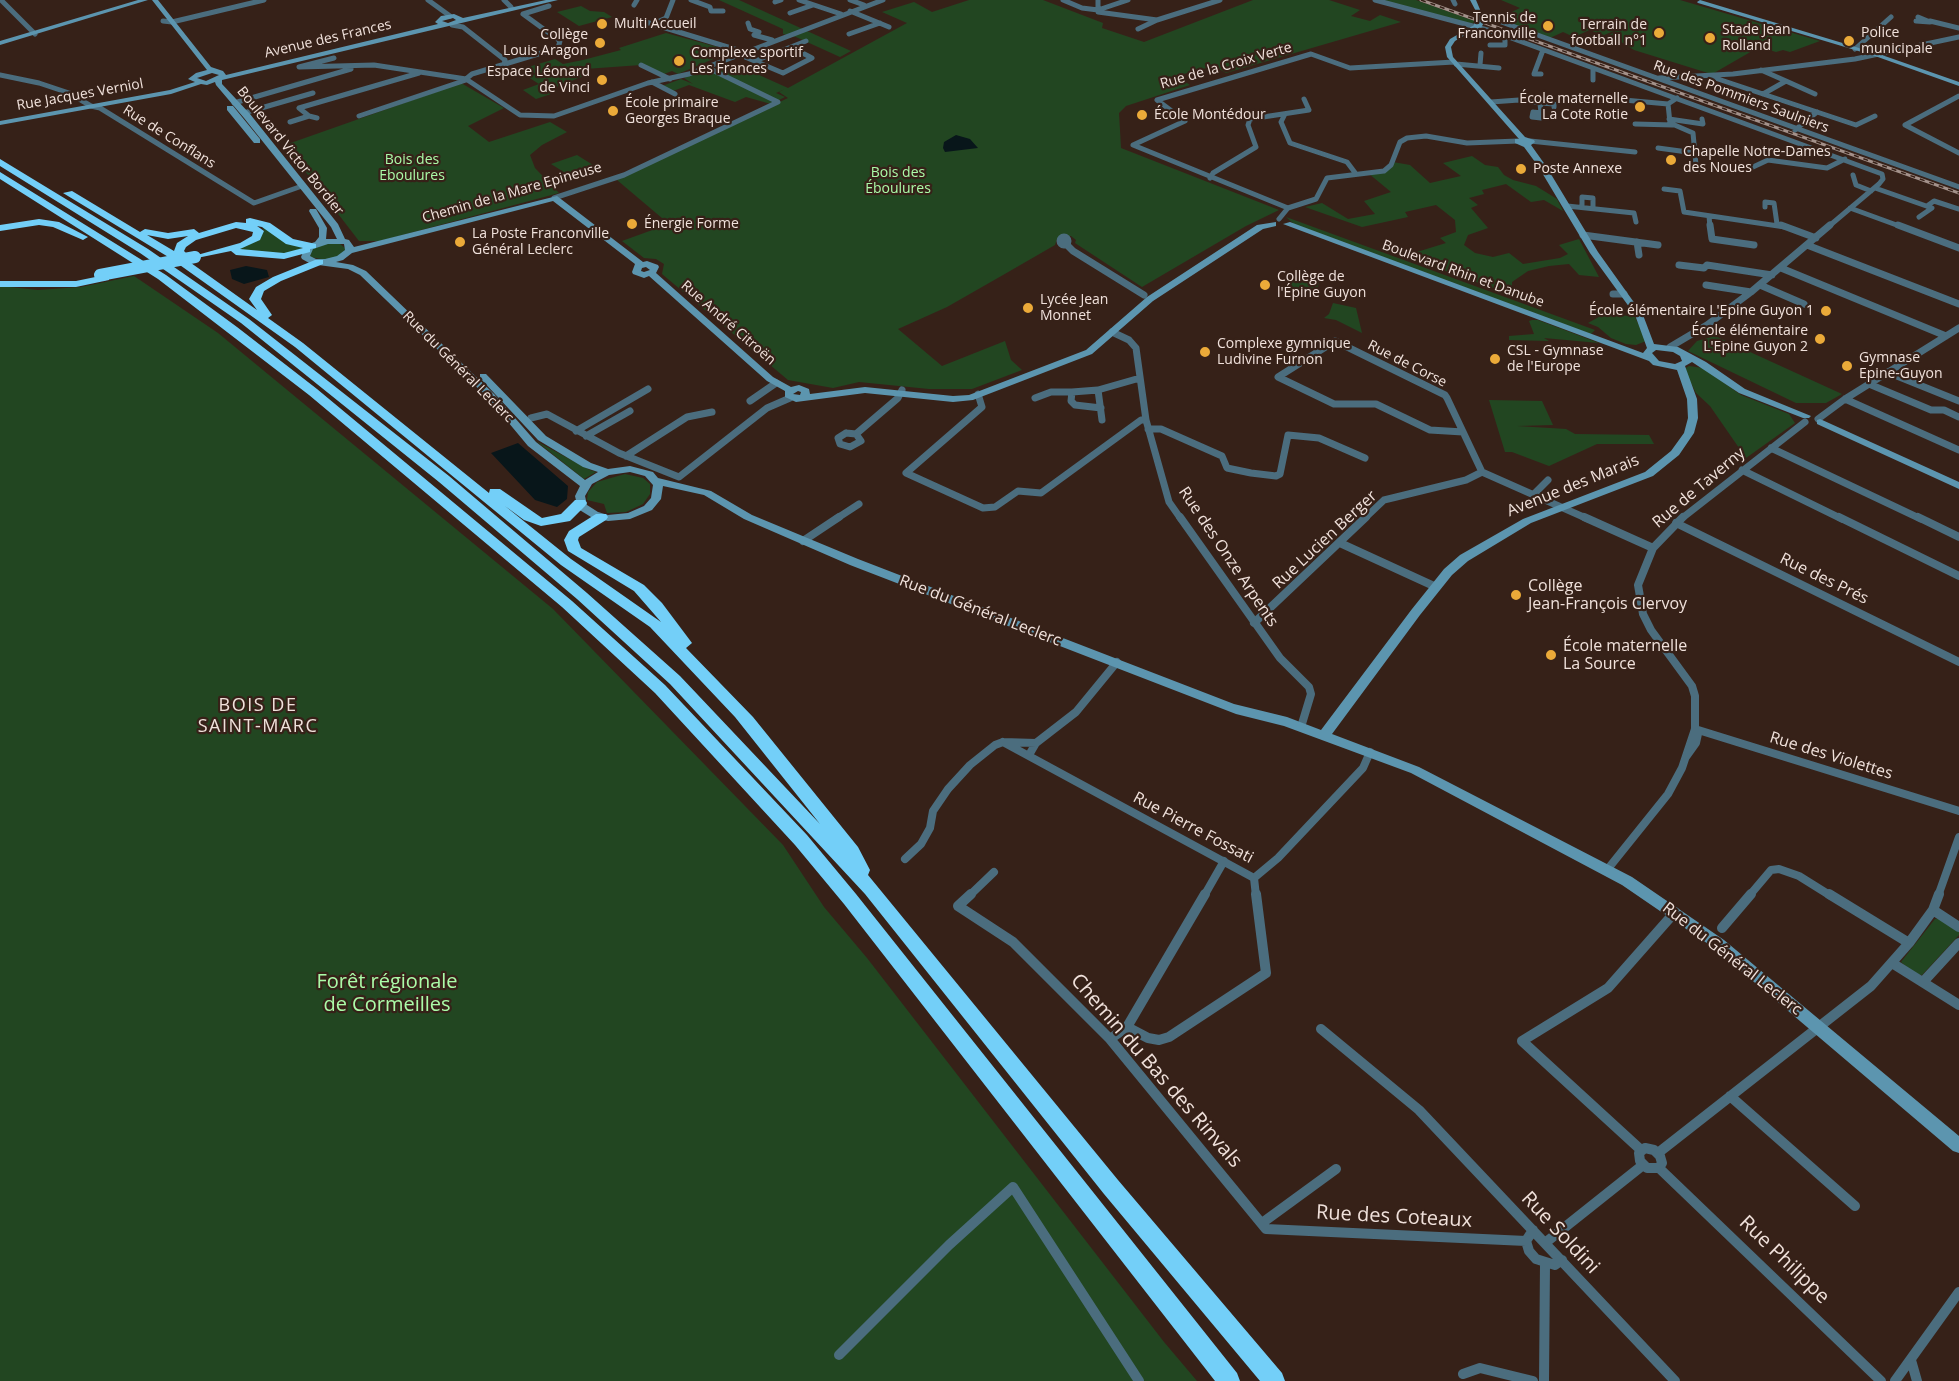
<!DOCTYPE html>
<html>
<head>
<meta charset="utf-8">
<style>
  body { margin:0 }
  canvas { display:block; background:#362118 }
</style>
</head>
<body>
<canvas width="1959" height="1381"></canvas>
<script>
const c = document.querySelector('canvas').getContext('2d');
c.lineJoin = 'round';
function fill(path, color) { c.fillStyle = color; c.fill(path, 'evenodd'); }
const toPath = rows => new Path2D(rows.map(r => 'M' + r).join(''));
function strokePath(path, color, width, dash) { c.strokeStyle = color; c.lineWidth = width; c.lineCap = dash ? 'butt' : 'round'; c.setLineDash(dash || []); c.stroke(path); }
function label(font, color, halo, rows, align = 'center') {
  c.font = font + ' "Open Sans",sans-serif'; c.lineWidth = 4.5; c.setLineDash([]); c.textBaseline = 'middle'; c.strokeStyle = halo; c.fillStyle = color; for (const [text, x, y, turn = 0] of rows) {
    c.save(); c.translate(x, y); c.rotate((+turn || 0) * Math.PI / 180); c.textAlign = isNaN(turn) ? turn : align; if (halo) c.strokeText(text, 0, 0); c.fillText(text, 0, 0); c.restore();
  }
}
fill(toPath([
  [719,0,739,0,851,51,840,57,796,37,783,34,783,29],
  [969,0,1043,0,1103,23,1102,28,1144,42,1253,0,1329,0,1360,10,1351,16,1370,21,1380,15,1401,22,1226,73,1214,66,1176,76,1190,85,1126,106,1119,113,1121,148,1279,210,1246,226,1142,287,1075,243,1076,240,1071,236,1064,236,1057,239,1055,245,1003,275,947,307,898,329,942,366,1005,341,1011,360,1022,370,972,389,929,389,859,382,833,388,788,380,662,274,664,264,656,259,644,258,622,241,669,224,617,180,788,98,779,92,785,89,776,93,785,97,771,104,746,97,735,102,689,85,673,91,662,86,681,79,693,84,684,78,706,69,709,71,719,67,727,70,739,66,788,88,907,23,882,12,914,2,932,12],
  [1379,0,1416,0,1475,21,1471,25],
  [1501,0,1680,0,1820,41,1790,52,1783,50,1776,52,1759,47,1714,73,1708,73,1634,50,1615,38,1606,37,1619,29,1604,35,1592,31,1605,23,1574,37,1563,32,1550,38,1497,19,1520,8],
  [581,6,590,11,604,12,612,17,579,26,557,12],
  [666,33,732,51,678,74,672,71,664,74,641,65,585,69,591,73,554,88,557,92,536,99,523,90,539,84,528,77,536,74,525,68,555,59,563,64,583,60,621,50,619,48],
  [461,83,504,108,468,126,489,142,550,122,567,132,542,145,530,155,535,168,559,193,380,241,359,241,285,145],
  [577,155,593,165,567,174,551,164],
  [1472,156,1485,165,1498,167,1504,175,1513,180,1536,186,1557,199,1563,211,1544,200,1531,202,1506,184,1482,190,1484,194,1469,198,1478,205,1471,208,1488,228,1468,235,1464,245,1475,253,1493,257,1509,253,1523,264,1560,258,1568,254,1559,245,1579,239,1599,277,1579,275,1569,264,1549,266,1528,271,1512,282,1512,295,1404,256,1446,243,1440,238,1456,232,1455,220,1436,205,1405,212,1408,217,1362,227,1305,207,1322,203,1348,219,1375,214,1364,201,1391,192,1368,173,1384,171,1393,162,1410,165,1430,183,1461,176,1443,163],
  [1286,217,1595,330,1591,334,1294,224],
  [262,226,300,246,302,248,291,254,237,249,258,239,264,231],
  [325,243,339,243,346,249,341,255,327,260,310,257,312,248],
  [134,276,218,333,553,609,783,845,824,907,867,958,1164,1342,1197,1381,0,1381,0,286,38,290,81,287],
  [1290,277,1319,283,1316,291,1296,288,1309,291,1306,297,1281,292],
  [1333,303,1356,308,1362,333,1336,320,1324,318,1329,314],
  [1606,313,1635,317,1646,341,1636,345,1626,344,1611,338,1598,327,1588,323],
  [1532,320,1538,320,1599,343,1544,338,1549,341,1509,340,1509,336,1534,334,1529,321],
  [1715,336,1842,394,1826,403,1796,403,1688,351,1697,341],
  [1689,366,1703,368,1741,395,1789,414,1795,423,1746,458,1710,406,1696,393,1684,369],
  [1489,400,1542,401,1553,425,1517,426,1566,429,1575,434,1649,435,1654,444,1597,444,1549,466,1512,452,1505,452],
  [536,441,590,470,596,472,584,479],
  [625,474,643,478,650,484,650,494,643,504,626,512,607,513,604,504,587,500,588,492,597,482],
  [1935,919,1940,919,1959,931,1959,935,1922,975,1915,974,1901,962]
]), '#224621');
fill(toPath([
  [956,135,970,139,978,148,945,152,943,148,944,142],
  [246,266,267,270,269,277,244,284,232,279,230,270],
  [518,443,568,486,567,499,557,507,535,500,491,453]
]), '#08161a');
strokePath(toPath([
  [1,0,35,34],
  [428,0,450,16],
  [504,0,511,7],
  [691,0,710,7,711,11,723,11],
  [799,0,841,14],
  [850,0,864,5],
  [1063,0,1082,8,1098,10,1128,0],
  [1098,0,1098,12,1157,20,1220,0],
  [1375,0,1495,32,1882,174,1883,179,1879,184,1828,227],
  [1453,0,1455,4],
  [775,2,781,0],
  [634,5,637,0],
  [850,11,889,27],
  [790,13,813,5],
  [1482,15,1959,187],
  [636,19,744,52],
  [163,21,172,22,264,0],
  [1916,21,1930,22,1918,17],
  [1930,21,1959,28],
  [748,23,750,29,759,32,754,35,772,40],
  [653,24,666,18,673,0],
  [452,25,463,27,505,60,504,64],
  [1138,29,1157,20],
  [849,34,880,23],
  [1490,45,1505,45,1505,36],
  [791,47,806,41],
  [1855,49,1891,17],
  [738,54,783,73,812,58,791,47,755,61],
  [334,58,299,67,374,65,466,79],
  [1456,64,1499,68],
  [641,65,670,79],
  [1480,65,1481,53],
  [1593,68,1593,80],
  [1761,70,1786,81,1763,94],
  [1541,74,1534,74,1543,50],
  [0,75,39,83,69,93,91,106,100,108,254,203,302,186],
  [1712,77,1856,125,1875,116],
  [1659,78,1733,74,1855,59,1959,37],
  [466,79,520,115,554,116,648,83,689,74,883,0],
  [466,79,472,74,558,48,560,41,523,14,549,6],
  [1786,81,1815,94],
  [652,82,675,94],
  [1677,98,1668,104,1670,123,1693,133,1696,165,1700,171],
  [1613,99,1668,104],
  [1491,102,1519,100,1540,103,1541,113],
  [234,103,351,69],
  [1540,103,1554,104,1554,107],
  [1533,112,1541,113,1541,118,1532,117,1533,112],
  [244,113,313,93],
  [359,116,466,80],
  [1284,116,1281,122,1290,143,1347,162,1356,174],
  [317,118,309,116,299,108,419,73],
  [1669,119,1703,124,1702,119],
  [290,122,309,116],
  [1635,124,1673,125],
  [1905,125,1959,153],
  [1905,125,1959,96],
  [1795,130,1817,112],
  [1530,141,1635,152],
  [1658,148,1695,153],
  [1753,167,1768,160,1827,168,1845,159],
  [1853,175,1856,185,1871,191],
  [1210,178,1213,173,1256,147,1248,125,1250,119,1309,110,1304,99],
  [1875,188,1932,208,1919,217],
  [1664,189,1680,191,1684,212,1785,227],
  [554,198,624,175,778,102,706,67],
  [1567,206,1634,213,1636,222],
  [1927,206,1934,201,1959,209],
  [1582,207,1582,197,1593,198,1593,207],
  [1765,207,1765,202,1774,203,1777,224],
  [1288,208,1133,145,1185,121,1157,100,1311,54,1350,68,1454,62],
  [1850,208,1902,227],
  [1709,216,1710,227],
  [1279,219,1288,208,1316,199,1327,178,1384,171,1391,165,1400,142,1407,138,1426,136,1467,143,1518,141]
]), '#4b6d7e', 5);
strokePath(toPath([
  [1710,225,1712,239,1754,245],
  [1781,225,1816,238],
  [1898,225,1959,248],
  [1583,235,1658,245],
  '1060 241a4 4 0 1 1 8 0a4 4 0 1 1-8 0Z',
  [1637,242,1639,255],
  [1065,243,1073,251,1144,295],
  [1807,245,1959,304],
  [1679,265,1704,268,1707,265,1772,275],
  [1781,268,1946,336],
  [1706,285,1751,292],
  [1760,285,1804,304],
  [1613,294,1624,294],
  [1112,332,1129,340,1136,348,1146,420,1169,502,1181,519],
  [1670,347,1707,325,1751,292,1830,225],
  [1887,372,1959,401],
  [1869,384,1931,410,1944,410,1959,417],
  [1098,390,1140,378],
  [1072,392,1098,390,1102,420],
  [978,394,982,407,906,473,983,508,995,507,1018,491,1041,493,1141,420,1146,420],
  [1035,398,1051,392,1072,392,1071,401,1075,405,1101,408],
  [1845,399,1959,450],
  [750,401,776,383],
  [531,418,547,414,619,453,679,477,767,408,790,398],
  [1818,419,1845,399,1959,328],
  [1148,429,1161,429,1222,456,1227,468,1251,473,1276,476,1280,474,1288,435,1319,438,1365,458],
  [576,431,648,389],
  [1463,432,1430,430,1376,404,1334,404,1278,377,1335,341,1445,395,1447,398,1482,472],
  [846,433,856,434,861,441,850,447,840,444,838,438,846,433],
  [856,434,898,398,902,390],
  [586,436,630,411],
  [1771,448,1921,519],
  [626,456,687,417,712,412],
  [1742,470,1842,519],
  [1535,493,1548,480],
  [836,519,859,504],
  [1364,519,1384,500,1466,480,1482,472,1588,519],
  [1681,519,1805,422]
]), '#4b6d7e', 7);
strokePath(toPath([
  [1180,517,1280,658,1309,687,1311,694,1301,727],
  [1584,517,1653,548],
  [1839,517,1959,576],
  [1918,517,1959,537],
  [1676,523,1959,662],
  [803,541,839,517],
  [1340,543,1436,587],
  [1254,623,1366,517],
  [1695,729,1959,811],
  [1003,742,1254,878,1278,858,1363,768,1370,752],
  [1029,755,1036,743,1076,712,1117,662],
  [1686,757,1696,743,1698,734,1695,729],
  [905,859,921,844,930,828,933,811,948,789,970,765,995,745,1003,742,1036,743],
  [1607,870,1668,794,1682,768,1695,729,1695,696,1692,686,1651,630,1643,614,1638,585,1653,548,1683,517],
  [1254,878,1256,896],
  [969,896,994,872],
  [1204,896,1224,861],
  [1749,896,1771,870,1779,869,1799,876,1831,896],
  [1938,896,1959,837]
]), '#4b6d7e', 8);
strokePath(toPath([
  [971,894,958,906,1013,942,1110,1039,1266,1229,1526,1241],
  [1829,894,1909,943],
  [1933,910,1959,927],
  [1722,928,1751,894],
  [1892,963,1959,1005],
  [1923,982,1959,943],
  [1127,1027,1148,1038,1159,1040,1169,1037,1266,973,1256,894],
  [1321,1029,1419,1110,1675,1381],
  [1110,1039,1127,1027,1205,894],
  [1730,1096,1855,1206],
  [1645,1148,1654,1150,1660,1156,1662,1163,1659,1168,1647,1168,1640,1161,1639,1153,1645,1148],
  [1641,1150,1522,1041,1608,988,1675,912],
  [1658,1153,1871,986,1909,943,1933,910,1939,894],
  [1659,1168,1881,1381],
  [1262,1223,1336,1169],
  [1533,1230,1526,1241,1529,1251,1536,1259,1555,1265,1562,1260],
  [1545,1243,1643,1165],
  [839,1355,949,1245,1013,1187,1139,1381],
  [1911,1360,1917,1381],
  [1463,1374,1480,1368,1533,1381],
  [1544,1381,1545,1264],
  [1895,1381,1959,1292]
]), '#4b6d7e', 10);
fill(toPath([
  [138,0,148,0,0,45,0,41,138,0],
  [152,0,158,0,211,67,223,71,226,75,438,24,435,22,441,16,454,14,463,18,546,0,558,0,222,80,222,84,250,114,338,224,345,239,349,240,354,247,557,196,643,262,647,261,658,265,659,267,656,273,773,377,791,387,799,385,809,389,810,394,865,387,953,396,969,395,1086,350,1147,297,1257,225,1276,222,1276,226,1263,229,1153,301,1092,354,973,400,953,402,865,393,796,402,785,397,785,391,767,381,649,276,644,278,633,274,632,272,635,264,553,201,352,253,343,260,336,262,353,265,366,271,494,394,536,442,585,480,598,472,583,467,538,440,480,378,480,374,486,374,546,436,591,463,608,469,630,466,653,472,658,478,711,491,752,515,858,559,1234,704,1287,717,1321,730,1412,609,1444,569,1460,555,1523,519,1645,472,1671,451,1684,433,1688,418,1687,399,1677,370,1653,365,1649,361,1283,224,1290,222,1643,353,1647,348,1635,315,1590,253,1538,166,1524,147,1515,143,1515,139,1519,139,1447,57,1445,47,1450,39,1476,24,1480,24,1480,26,1455,41,1451,47,1453,57,1525,137,1534,140,1535,142,1531,145,1546,166,1598,252,1643,315,1654,344,1678,347,1706,362,1745,389,1811,416,1809,418,1803,418,1739,393,1692,362,1685,366,1697,399,1698,418,1694,433,1679,455,1653,476,1531,523,1468,561,1452,575,1420,615,1332,734,1419,767,1632,877,1724,940,1959,1136,1959,1153,1953,1151,1714,948,1622,885,1411,773,1284,726,1236,714,850,565,744,519,704,495,663,486,661,499,652,510,630,519,608,521,591,517,578,509,575,496,580,486,528,446,488,398,360,275,348,269,311,264,302,259,301,257,306,245,315,242,319,237,319,228,309,211,310,209,316,209,327,228,326,239,337,239,331,227,244,118,216,85,215,82,207,85,201,84,171,94,0,125,0,121,170,90,195,82,188,79,196,73,207,70,152,0],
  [453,18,456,20,448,23,442,21,453,18],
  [212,73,219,75,206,81,197,78,212,73],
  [328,244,344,244,345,250,337,256,325,259,316,259,310,256,313,249,328,244],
  [646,267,650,270,644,272,641,271,642,268,646,267],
  [1656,350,1673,352,1680,356,1682,361,1675,364,1659,361,1652,353,1656,350],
  [798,391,801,392,800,395,793,394,798,391],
  [630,472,645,476,653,485,651,498,644,506,628,513,608,515,598,512,587,505,585,496,592,484,609,475,630,472],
  [1470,0,1476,0,1484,19,1480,19,1470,0],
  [1700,0,1879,54,1959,82,1959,86,1875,56,1698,3,1697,2,1700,0],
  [227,106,233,106,260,139,260,143,254,143,227,110,227,106],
  [1820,419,1959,482,1959,489,1817,424,1817,420,1820,419]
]), '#5c95af');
fill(toPath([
  [0,159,148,249,249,319,449,476,587,593,680,676,820,824,735,717,650,627,561,565,295,347,170,258,63,193,72,191,140,232,145,229,168,233,194,229,199,233,236,222,246,223,246,219,250,218,270,223,293,239,316,244,316,248,310,249,310,252,284,259,236,255,231,251,192,259,191,263,257,310,249,299,256,287,273,277,315,260,323,260,323,264,281,281,264,291,261,299,272,315,268,318,303,343,489,493,490,489,500,489,542,518,561,514,575,500,585,500,587,503,585,506,570,521,541,526,524,520,505,506,571,559,661,622,634,591,568,551,564,540,569,531,596,514,606,514,608,517,606,520,579,537,578,540,581,548,644,585,662,603,692,643,686,648,753,717,858,847,870,870,868,875,1118,1180,1282,1373,1285,1381,1260,1381,1104,1194,865,894,670,684,577,599,439,482,241,323,140,253,0,166,0,159],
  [257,226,262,227,286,244,303,248,284,253,240,249,260,240,264,231,257,226],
  [236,228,253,232,252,236,240,243,190,257,184,251,186,247,196,240,236,228],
  [147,235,168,239,188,236,177,243,174,251,147,235],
  [0,172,166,275,237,327,317,389,572,601,665,685,807,835,856,894,1237,1373,1240,1381,1215,1381,844,904,795,845,655,693,562,607,309,395,158,279,0,179,0,172],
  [39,219,59,222,88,237,83,240,53,227,39,225,0,231,0,225,39,219],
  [105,275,109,276,109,280,76,287,0,287,0,281,76,281,105,275]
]), '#73cff8');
const rail = toPath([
  [1421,0,1959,193]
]);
strokePath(rail, '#a3918a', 3);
strokePath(rail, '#362118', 1.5, [5]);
strokePath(toPath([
  [1478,25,1482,18]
]), '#5c95af', 8);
strokePath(toPath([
  [100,275,195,257]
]), '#73cff8', 12);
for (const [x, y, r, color] of [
  [602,24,6,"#ebaa39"],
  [1548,26,6,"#ebaa39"],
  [1659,33,6,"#ebaa39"],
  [1710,38,6,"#ebaa39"],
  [1849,41,6,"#ebaa39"],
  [600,43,6,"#ebaa39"],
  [679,61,6,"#ebaa39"],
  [602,80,6,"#ebaa39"],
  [1640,107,6,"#ebaa39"],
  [613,111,6,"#ebaa39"],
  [1142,115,6,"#ebaa39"],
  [1671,160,6,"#ebaa39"],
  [1521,169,6,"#ebaa39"],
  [632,224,6,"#ebaa39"],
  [460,242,6,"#ebaa39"],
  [1265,285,6,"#ebaa39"],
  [1028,308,6,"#ebaa39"],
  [1826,311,6,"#ebaa39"],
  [1820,339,6,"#ebaa39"],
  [1205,352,6,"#ebaa39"],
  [1495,359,6,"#ebaa39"],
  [1847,366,6,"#ebaa39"],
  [1516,595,6,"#ebaa39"],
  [1551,655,6,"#ebaa39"]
]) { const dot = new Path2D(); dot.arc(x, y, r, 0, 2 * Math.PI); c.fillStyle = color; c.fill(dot); strokePath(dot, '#362118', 2); }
label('14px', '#f0e1db', '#362118', [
  ["Tennis de",1536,18,"right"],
  ["Franconville",1536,34,"right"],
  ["Multi Accueil",614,24],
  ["Terrain de",1647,25,"right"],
  ["football n°1",1647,41,"right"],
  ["Stade Jean",1722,30],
  ["Rolland",1722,46],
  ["Police",1861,33],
  ["municipale",1861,49],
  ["Collège",588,35,"right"],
  ["Louis Aragon",588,51,"right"],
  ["Complexe sportif",691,53],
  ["Les Frances",691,69],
  ["Espace Léonard",590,72,"right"],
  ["de Vinci",590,88,"right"],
  ["École maternelle",1628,99,"right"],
  ["La Cote Rotie",1628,115,"right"],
  ["École primaire",625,103],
  ["Georges Braque",625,119],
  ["École Montédour",1154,115],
  ["Chapelle Notre-Dames",1683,152],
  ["des Noues",1683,168],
  ["Poste Annexe",1533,169],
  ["Énergie Forme",644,224],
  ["La Poste Franconville",472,234],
  ["Général Leclerc",472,250],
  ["Collège de",1277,277],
  ["l'Épine Guyon",1277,293],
  ["Lycée Jean",1040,300],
  ["Monnet",1040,316],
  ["École élémentaire L'Epine Guyon 1",1814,311,"right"],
  ["École élémentaire",1808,331,"right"],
  ["L'Epine Guyon 2",1808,347,"right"],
  ["Complexe gymnique",1217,344],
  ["Ludivine Furnon",1217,360],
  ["CSL - Gymnase",1507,351],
  ["de l'Europe",1507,367],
  ["Gymnase",1859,358],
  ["Epine-Guyon",1859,374]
], 'left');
label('14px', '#f0e1db', '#362118', [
  ["Avenue des Frances",328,39,-13],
  ["Rue de la Croix Verte",1226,66,-16],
  ["Rue Jacques Verniol",80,95,-10],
  ["Rue des Pommiers Saulniers",1741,97,20],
  ["Rue de Conflans",169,137,32],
  ["Boulevard Victor Bordier",290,151,51],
  ["Chemin de la Mare Epineuse",512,193,-16],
  ["Boulevard Rhin et Danube",1463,274,20],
  ["Rue André Citroën",728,323,41],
  ["Rue de Corse",1407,364,27],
  ["Rue du Général Leclerc",458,367,45]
]);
label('14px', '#abfba8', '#362118', [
  ["Bois des",412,160],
  ["Eboulures",412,176],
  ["Bois des",898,173],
  ["Éboulures",898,189]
]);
label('16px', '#f0e1db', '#362118', [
  ["Avenue des Marais",1573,486,-22],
  ["Rue de Taverny",1699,488,-40],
  ["Rue Lucien Berger",1325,540,-43],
  ["Rue des Onze Arpents",1228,557,56],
  ["Rue des Prés",1824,579,26],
  ["Rue du Général Leclerc",980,611,21],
  ["Rue des Violettes",1831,756,17],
  ["Rue Pierre Fossati",1193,828,28],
  ["Rue du Général Leclerc",1732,959,38]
]);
label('16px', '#f0e1db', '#362118', [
  ["Collège",1528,586],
  ["Jean-François Clervoy",1528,604],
  ["École maternelle",1563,646],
  ["La Source",1563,664]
], 'left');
c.letterSpacing = '1.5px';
label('18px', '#f0e1db', '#362118', [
  ["BOIS DE",258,706],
  ["SAINT-MARC",258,727]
]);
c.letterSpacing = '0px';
label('20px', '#abfba8', '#362118', [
  ["Forêt régionale",387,982],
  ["de Cormeilles",387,1005]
]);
label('20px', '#f0e1db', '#362118', [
  ["Chemin du Bas des Rinvals",1156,1071,49],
  ["Rue des Coteaux",1394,1217,3],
  ["Rue Soldini",1560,1233,47],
  ["Rue Philippe",1784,1260,44]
]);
</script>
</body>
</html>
